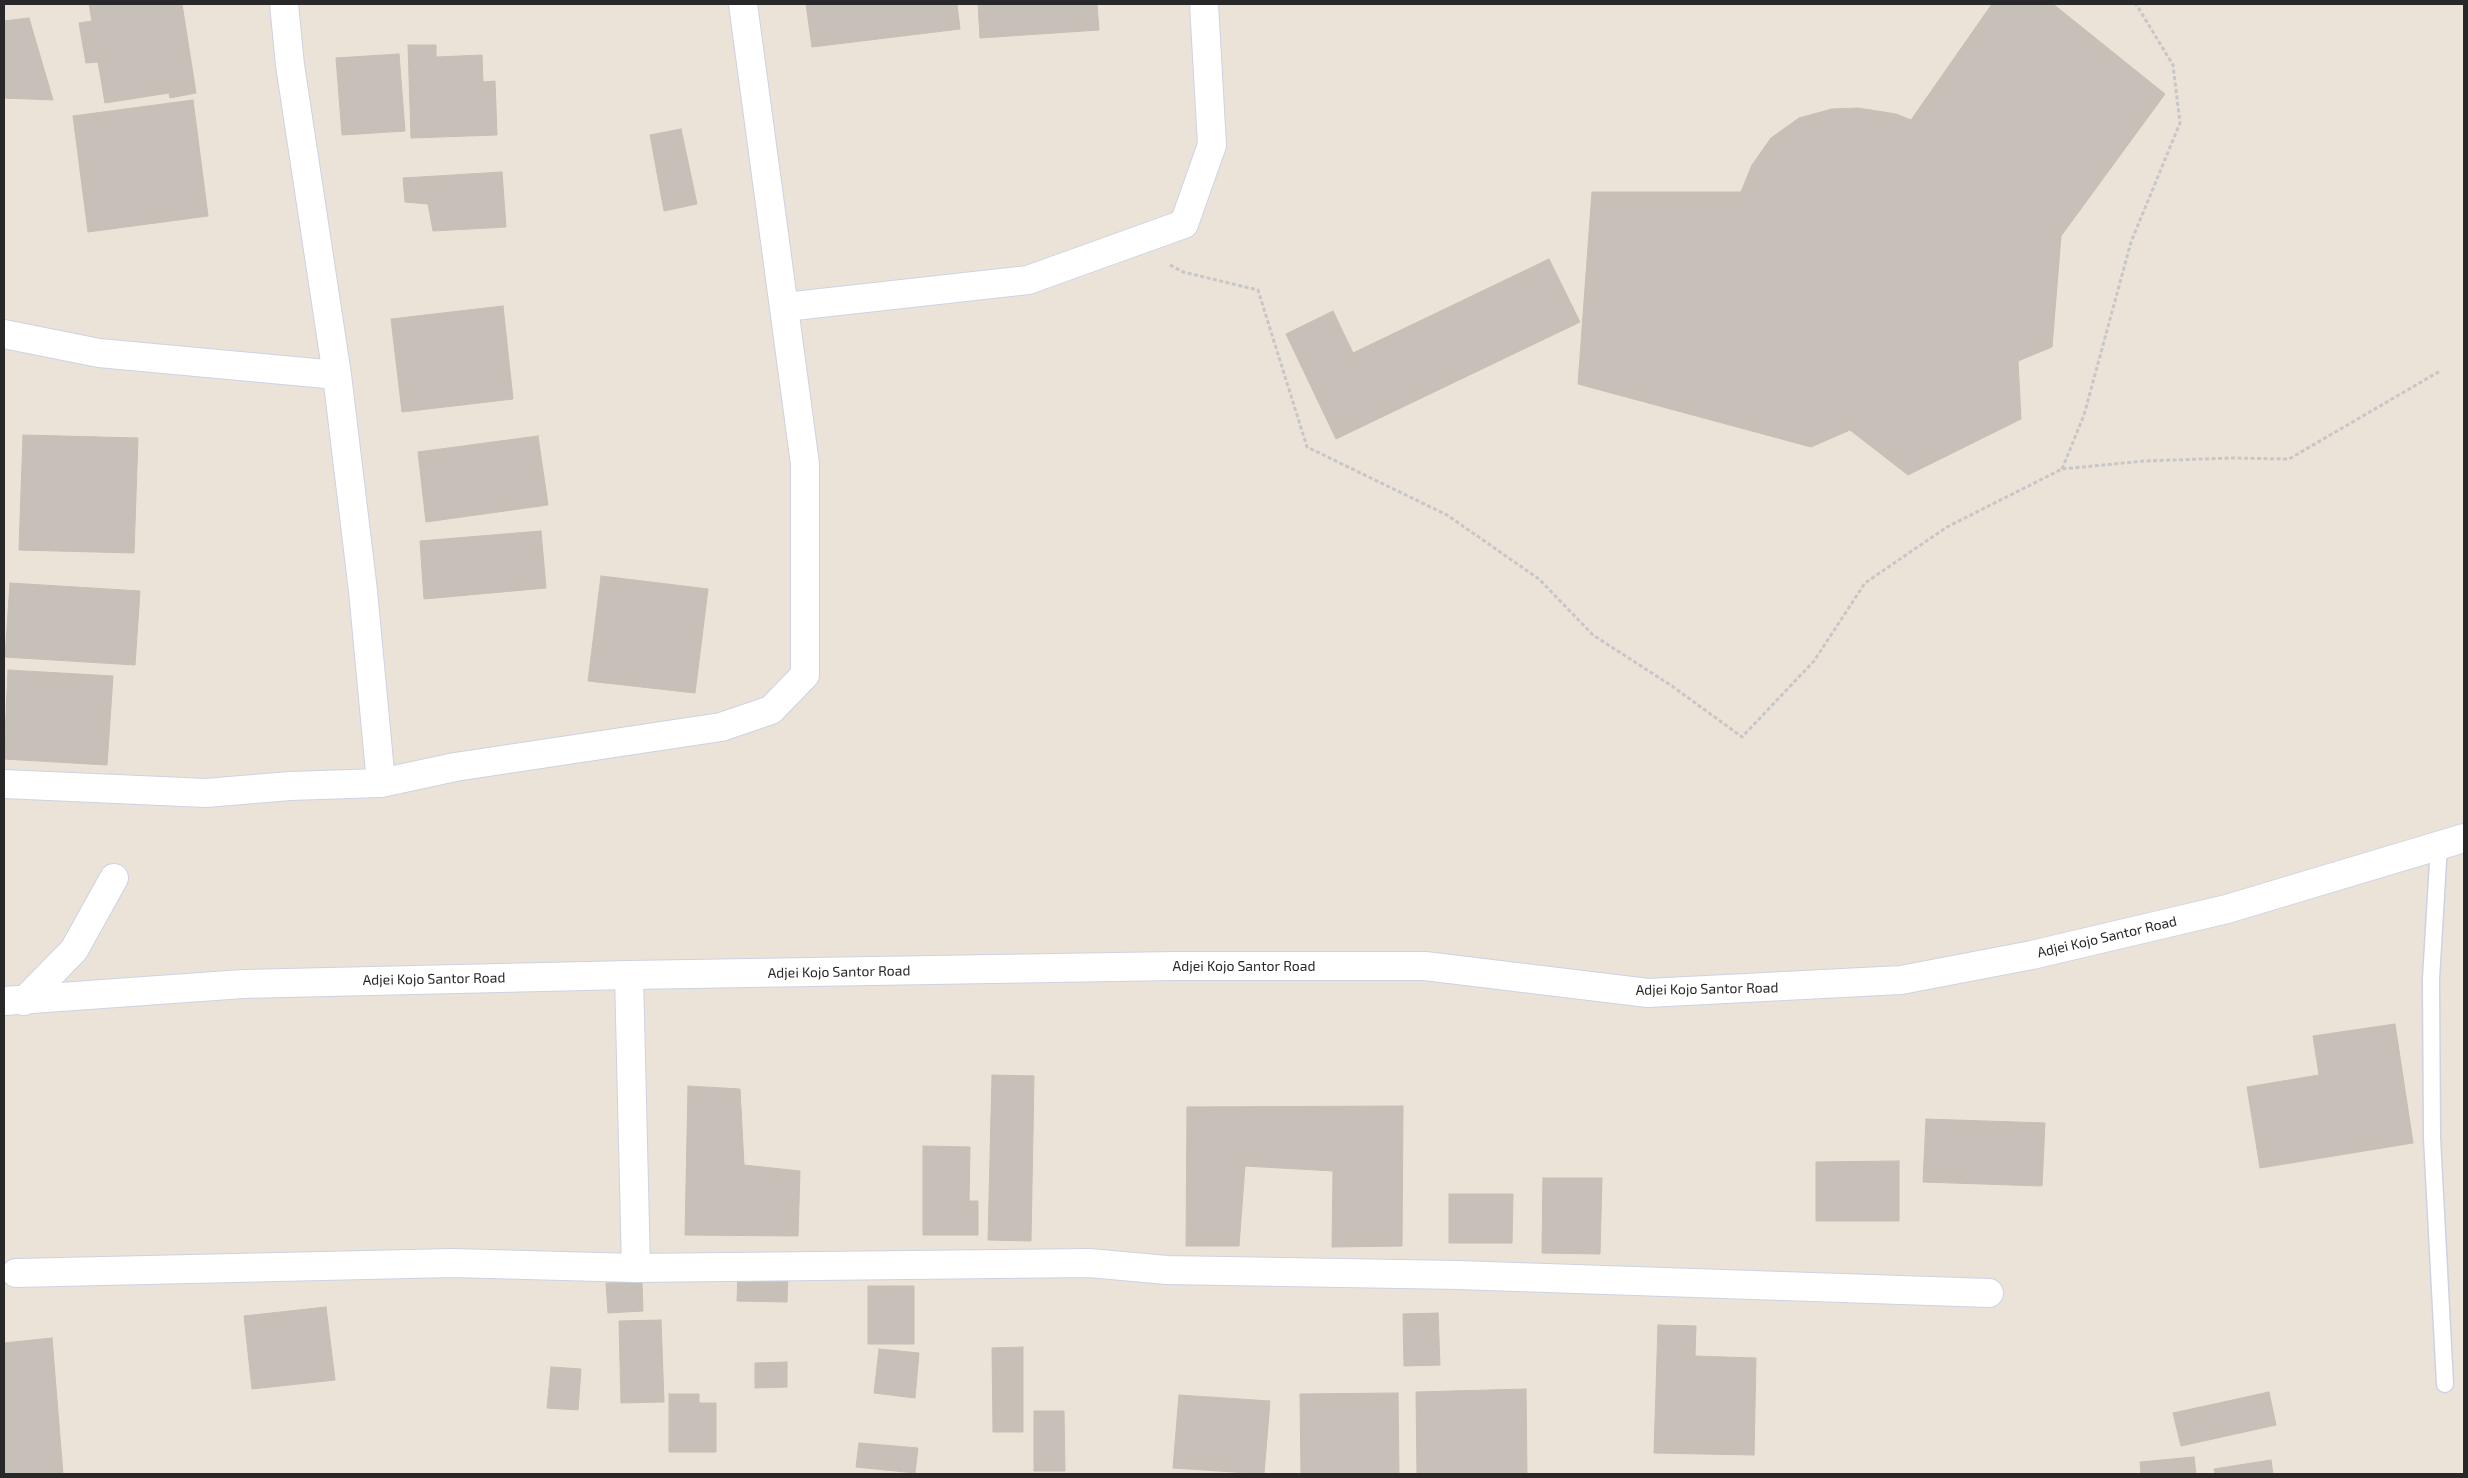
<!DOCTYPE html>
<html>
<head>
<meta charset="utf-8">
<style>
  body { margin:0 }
  #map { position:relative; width:2468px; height:1478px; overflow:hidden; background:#ece3d8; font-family:"Exo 2",sans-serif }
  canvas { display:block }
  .frame { position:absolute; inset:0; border:5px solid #282828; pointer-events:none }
</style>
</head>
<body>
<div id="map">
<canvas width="2468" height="1478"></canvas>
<div class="frame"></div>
</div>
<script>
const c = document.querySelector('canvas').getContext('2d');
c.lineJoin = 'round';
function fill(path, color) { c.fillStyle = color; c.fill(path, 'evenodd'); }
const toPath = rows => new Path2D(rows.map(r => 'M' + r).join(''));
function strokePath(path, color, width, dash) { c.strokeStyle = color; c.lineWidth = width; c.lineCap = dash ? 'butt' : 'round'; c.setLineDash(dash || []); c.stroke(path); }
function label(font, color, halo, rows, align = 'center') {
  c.font = font + ' "Exo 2",sans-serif'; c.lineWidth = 4.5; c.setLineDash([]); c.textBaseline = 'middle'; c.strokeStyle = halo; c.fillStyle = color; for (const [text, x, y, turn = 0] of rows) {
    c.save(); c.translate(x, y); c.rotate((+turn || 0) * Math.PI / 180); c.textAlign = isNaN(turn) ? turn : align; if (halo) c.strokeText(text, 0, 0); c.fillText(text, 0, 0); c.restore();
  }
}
const building = toPath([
  [89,4,182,4,196,93,170,98,169,93,105,103,98,62,86,63,79,23,92,21,89,4],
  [806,4,957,4,960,29,812,47,806,4],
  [978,4,1097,4,1099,30,980,38,978,4],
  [1992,4,2053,4,2165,94,2061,236,2052,347,2018,361,2021,419,1908,475,1850,430,1811,447,1578,384,1592,192,1741,192,1752,165,1771,138,1799,118,1832,109,1858,108,1896,114,1911,120,1992,4],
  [29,18,53,100,4,98,4,21,29,18],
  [408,45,436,45,436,57,482,55,483,82,495,81,497,135,411,138,408,45],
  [399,54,405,131,342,135,336,58,399,54],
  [193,100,208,216,88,232,73,116,193,100],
  [681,129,697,204,664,211,650,135,681,129],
  [502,172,506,227,433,231,428,204,405,202,403,178,502,172],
  [1549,259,1580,322,1336,439,1286,334,1333,311,1353,353,1549,259],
  [503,306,513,399,402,412,391,319,503,306],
  [23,435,138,438,134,553,19,550,23,435],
  [538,436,548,505,426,522,418,452,538,436],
  [541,531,546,588,424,599,420,541,541,531],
  [601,576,708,589,695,693,588,681,601,576],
  [10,583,140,591,135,665,5,657,10,583],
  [8,670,113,676,107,765,4,759,8,670],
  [2395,1024,2413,1143,2260,1168,2247,1087,2319,1075,2313,1036,2395,1024],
  [992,1075,1034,1076,1031,1241,988,1240,992,1075],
  [688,1086,740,1089,744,1165,800,1171,798,1236,685,1235,688,1086],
  [1403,1106,1402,1246,1332,1247,1333,1171,1245,1166,1239,1246,1186,1246,1187,1107,1403,1106],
  [1926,1119,2045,1123,2042,1186,1923,1182,1926,1119],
  [923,1146,970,1147,969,1201,978,1201,978,1235,923,1235,923,1146],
  [1899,1161,1899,1221,1816,1221,1816,1162,1899,1161],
  [1543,1178,1602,1178,1600,1254,1542,1253,1543,1178],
  [1449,1194,1513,1194,1512,1243,1449,1243,1449,1194],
  [738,1272,788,1273,787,1302,737,1301,738,1272],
  [642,1282,643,1311,608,1313,606,1283,642,1282],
  [868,1286,914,1286,914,1344,868,1344,868,1286],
  [326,1307,335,1380,252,1389,244,1316,326,1307],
  [1438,1313,1440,1365,1404,1366,1403,1314,1438,1313],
  [661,1320,664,1402,621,1403,619,1321,661,1320],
  [1658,1325,1696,1326,1695,1356,1756,1358,1754,1455,1654,1453,1658,1325],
  [52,1338,63,1474,4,1474,4,1343,52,1338],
  [1023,1347,1023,1432,993,1432,992,1348,1023,1347],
  [879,1349,919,1353,915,1398,874,1393,879,1349],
  [787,1362,787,1387,755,1388,755,1363,787,1362],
  [551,1367,581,1369,578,1410,547,1408,551,1367],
  [1526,1389,1527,1474,1417,1474,1416,1392,1526,1389],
  [2269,1392,2276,1425,2181,1446,2173,1413,2269,1392],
  [1398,1393,1399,1474,1301,1474,1300,1394,1398,1393],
  [669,1394,699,1394,699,1403,716,1403,716,1452,669,1452,669,1394],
  [1179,1395,1270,1401,1264,1474,1173,1468,1179,1395],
  [1034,1411,1064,1411,1065,1471,1034,1471,1034,1411],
  [859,1443,918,1448,915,1473,856,1467,859,1443],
  [2194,1457,2196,1474,2141,1474,2140,1462,2194,1457],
  [2271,1460,2273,1474,2215,1474,2214,1469,2271,1460]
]);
fill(building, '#c7c0b8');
strokePath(building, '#c7bfb2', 1);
const service = toPath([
  [2439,845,2431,979,2432,1138,2445,1384]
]);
const minor = toPath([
  [284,4,290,65,337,375,363,591,381,783],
  [785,307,1028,280,1184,224,1212,145,1204,4],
  [4,334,99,353,337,375],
  [4,784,206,793,290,786,381,783,455,767,721,727,771,710,805,675,805,464,743,4],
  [629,975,636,1268],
  [24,1001,74,950,114,878],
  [16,1273,453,1263,636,1268,1089,1263,1167,1270,1458,1275,1989,1293]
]);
const tertiary = toPath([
  [4,1001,243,984,629,975,1175,966,1425,966,1648,993,1901,980,2032,955,2227,909,2464,838]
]);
strokePath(service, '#cdd2e3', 19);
strokePath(minor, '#cdd2e3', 30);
strokePath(tertiary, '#cdd2e3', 30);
strokePath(toPath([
  [1170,265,1183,272,1258,290,1307,447,1447,515,1539,579,1593,635,1672,686,1742,737,1814,661,1865,583,1947,527,2062,469,2144,461,2231,458,2289,459,2440,371],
  [2062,469,2084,415,2131,242,2180,123,2173,65,2136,4]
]), '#c7c7c7', 3, [4, 2.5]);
strokePath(service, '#fff', 16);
strokePath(minor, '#fff', 28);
strokePath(tertiary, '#fff', 28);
label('14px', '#282828', '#fff', [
  ["Adjei Kojo Santor Road",2107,937,-13],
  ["Adjei Kojo Santor Road",1244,966],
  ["Adjei Kojo Santor Road",839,972,-1],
  ["Adjei Kojo Santor Road",434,979,-1],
  ["Adjei Kojo Santor Road",1707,989,-1]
]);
</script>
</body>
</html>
